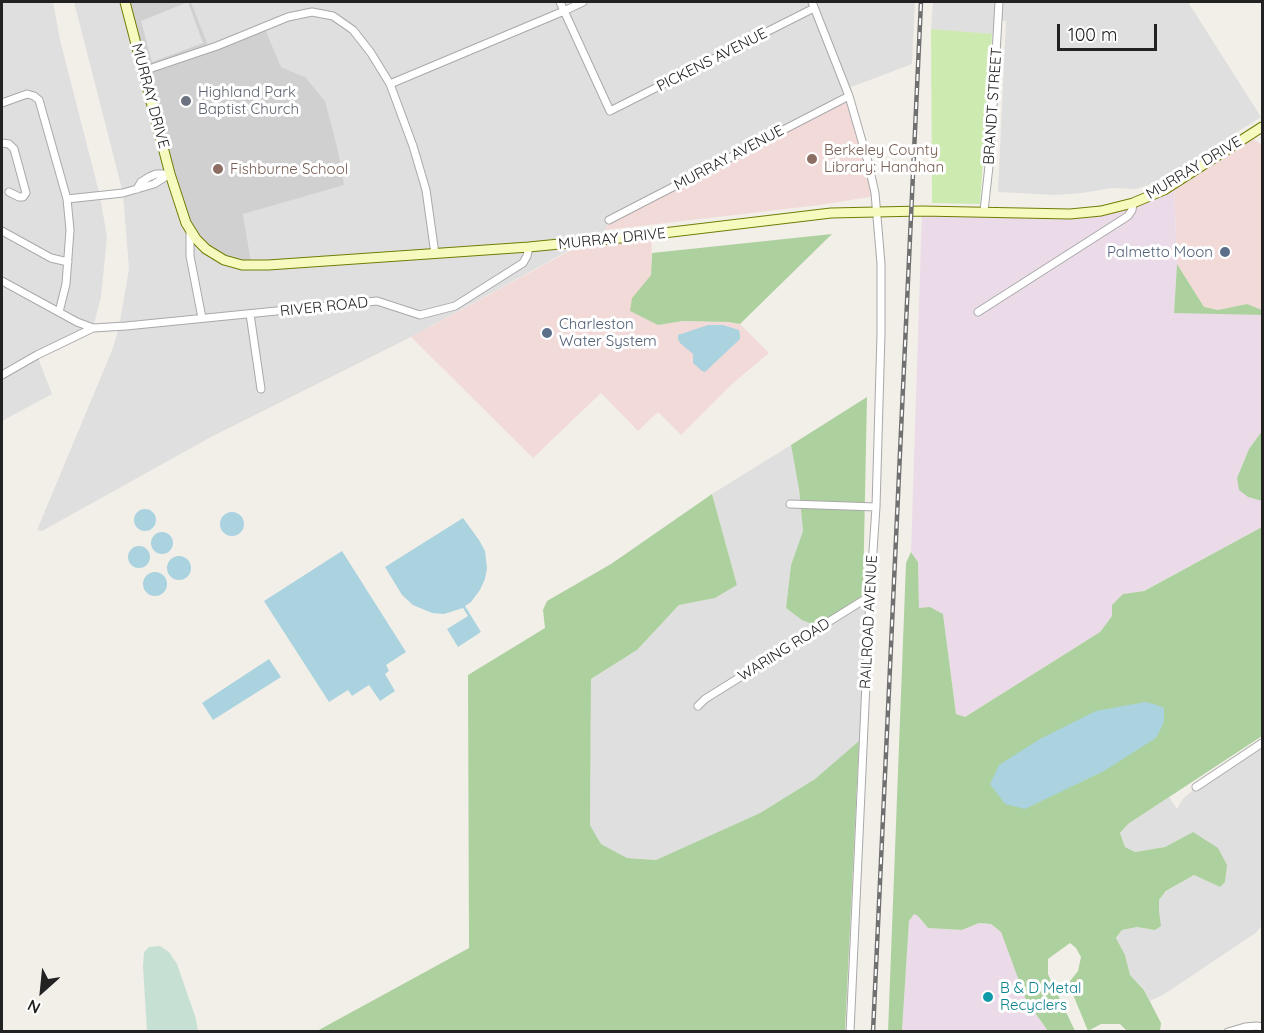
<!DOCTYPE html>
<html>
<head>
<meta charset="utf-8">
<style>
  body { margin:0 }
  #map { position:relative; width:1264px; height:1033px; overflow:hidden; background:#f2efe9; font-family:Quicksand,sans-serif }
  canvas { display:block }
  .frame { position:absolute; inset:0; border:3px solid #222; pointer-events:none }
  .north { position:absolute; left:12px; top:961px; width:60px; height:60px; -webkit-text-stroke:4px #fff; paint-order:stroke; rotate:207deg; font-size:16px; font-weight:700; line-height:24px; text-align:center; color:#222 }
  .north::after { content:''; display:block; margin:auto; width:21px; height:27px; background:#222; clip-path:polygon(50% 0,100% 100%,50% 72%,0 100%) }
  .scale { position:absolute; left:1057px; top:24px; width:100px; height:27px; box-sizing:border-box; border:3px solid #222; border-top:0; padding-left:8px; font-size:18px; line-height:21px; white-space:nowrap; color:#222; -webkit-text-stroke:4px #fff; paint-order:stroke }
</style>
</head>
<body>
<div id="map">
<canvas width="1264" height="1033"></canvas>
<div class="frame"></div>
<div class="north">N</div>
<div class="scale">100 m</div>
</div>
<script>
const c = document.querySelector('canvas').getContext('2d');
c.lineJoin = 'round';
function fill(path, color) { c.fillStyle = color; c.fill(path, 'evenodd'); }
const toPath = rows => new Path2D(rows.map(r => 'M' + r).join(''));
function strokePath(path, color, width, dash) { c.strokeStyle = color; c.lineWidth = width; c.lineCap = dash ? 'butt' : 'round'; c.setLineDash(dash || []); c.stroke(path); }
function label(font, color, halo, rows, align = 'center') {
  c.font = font + ' Quicksand,sans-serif'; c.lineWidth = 6; c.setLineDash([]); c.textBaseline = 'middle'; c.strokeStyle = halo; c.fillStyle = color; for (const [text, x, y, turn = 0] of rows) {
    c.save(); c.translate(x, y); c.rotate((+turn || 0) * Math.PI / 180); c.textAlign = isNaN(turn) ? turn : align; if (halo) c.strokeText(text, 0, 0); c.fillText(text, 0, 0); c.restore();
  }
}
fill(toPath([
  [2,2,53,2,60,40,100,196,107,237,101,297,93,328,37,355,52,394,2,421],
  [74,2,125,2,252,265,243,214,305,77,281,67,209,49,191,2,915,2,912,64,846,89,849,96,609,220,606,230,411,337,211,437,42,531,37,530,113,348,119,327,129,269,123,193],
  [933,2,1188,2,1261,117,1172,173,1151,184,1136,189,1112,188,1082,193,1056,195,998,192,1006,21,998,20,997,35,931,29],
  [791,445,799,489,803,531,791,565,786,608,812,624,822,626,870,596,864,737,815,779,760,813,656,860,627,858,601,844,590,825,591,679,637,650,679,605,715,598,737,585,712,494],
  [1262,743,1262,925,1257,932,1163,995,1150,1001,1144,989,1130,975,1125,955,1116,939,1122,930,1137,927,1155,930,1159,911,1159,900,1167,891,1194,875,1220,887,1193,832,1165,847,1135,852,1125,847,1120,833,1128,824,1169,797,1177,809,1182,800,1196,787]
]), '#e0dfdf');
fill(toPath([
  [849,96,875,196,820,205,606,230,609,220],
  [1249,136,1262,145,1262,310,1247,304,1218,310,1204,307,1177,264,1174,183],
  [652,235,651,275,632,298,658,325,683,321,729,322,740,324,769,353,732,384,681,435,658,412,638,431,601,393,533,458,411,337,586,242]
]), '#f2dad9');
fill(toPath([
  [1174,183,1177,264,1174,312,1262,315,1262,431,1249,449,1237,478,1240,490,1248,497,1262,501,1262,527,1143,591,1123,594,1112,616,1100,632,965,717,956,714,943,614,919,608,918,562,911,552,922,211,1101,211],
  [914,914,918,916,928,928,962,930,979,923,991,924,1001,932,1026,1000,1048,1031,902,1032,909,921]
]), '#ebdbe8');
fill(toPath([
  [125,2,191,2,209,48,264,27,281,67,305,77,325,101,338,151,344,185,243,214,252,266,218,257,186,223]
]), '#d0d0d0');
fill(toPath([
  [931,29,992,34,980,204,932,203]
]), '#cdebb0');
fill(toPath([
  [832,234,740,324,729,322,683,321,658,325,630,311,632,298,651,275,652,253],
  [1177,264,1204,307,1218,310,1247,304,1262,310,1262,315,1174,313],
  [867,397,863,594,860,598,817,625,812,624,802,620,786,608,791,565,803,531,799,489,791,445],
  [1262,431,1262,501,1248,497,1239,490,1237,478,1249,449],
  [712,494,737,585,715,598,679,605,637,650,591,679,590,825,601,844,627,858,656,860,760,813,815,779,859,741,845,1031,317,1031,469,948,468,675,545,628,543,610,547,601,611,564],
  [1262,527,1262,736,1128,824,1120,833,1125,847,1135,852,1165,847,1193,832,1218,848,1227,865,1225,882,1220,887,1194,875,1166,891,1159,900,1159,911,1161,926,1155,930,1137,927,1122,930,1116,938,1125,955,1130,975,1144,990,1161,1023,1160,1031,1127,1031,1120,1024,1101,1024,1088,1031,1072,992,1070,981,1078,971,1081,957,1076,948,1070,943,1048,959,1048,974,1075,1031,1048,1031,1026,1000,1001,932,991,924,979,923,962,930,928,928,918,916,914,914,909,921,902,1031,888,1032,906,563,911,552,918,562,919,608,930,607,943,614,956,714,965,717,1100,632,1112,616,1112,605,1123,594,1144,591]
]), '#add19e');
fill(toPath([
  [160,946,169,952,177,964,196,1019,198,1031,147,1031,143,967,144,952,149,947]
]), '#c6e0d4');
fill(toPath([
  [188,2,203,43,152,62,141,21]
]), '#e2e2e2');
fill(toPath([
  [708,325,723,325,739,330,740,335,740,339,705,372,702,371,693,363,693,354,680,343,678,339,678,335],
  '134 520a11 11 0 1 1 22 0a11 11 0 1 1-22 0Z',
  '220 524a12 12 0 1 1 24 0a12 12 0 1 1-24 0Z',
  [463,518,479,540,485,551,487,568,485,579,480,590,471,602,465,606,481,632,458,647,447,629,468,616,463,608,444,614,432,613,413,605,402,595,385,567],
  '151 543a11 11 0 1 1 22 0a11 11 0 1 1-22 0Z',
  '128 557a11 11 0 1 1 22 0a11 11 0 1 1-22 0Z',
  [342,551,406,652,386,665,389,671,385,674,395,691,380,701,369,685,352,696,348,690,329,702,264,601],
  '167 568a12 12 0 1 1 24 0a12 12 0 1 1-24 0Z',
  '143 584a12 12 0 1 1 24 0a12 12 0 1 1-24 0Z',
  [269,659,281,677,213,720,202,703],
  [1145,702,1154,704,1164,708,1164,722,1156,738,1104,771,1025,809,1005,804,990,784,999,765,1040,739,1096,711]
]), '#aad3df');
const street = toPath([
  [560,2,610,111,814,8],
  [812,2,849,96,868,162,875,193,881,264,881,334,876,507,870,596,850,1032],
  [143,71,217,46,288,17,312,12,333,16,353,30,371,53,390,84,413,146,426,190,435,254],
  [390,84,564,11,583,2],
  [2,103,27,94,34,96,39,100,67,199,70,230,66,284,59,312],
  [2,143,9,144,14,149,26,193,23,197,19,197,9,192],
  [137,189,141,182,149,177,156,174,170,174],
  [67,199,123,193,154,184,170,174],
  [984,211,990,157,999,2],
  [609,220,849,96],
  [190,230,190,256,202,318],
  [2,231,51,258,68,262],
  [2,281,77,322,93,328,126,326,377,301,420,315,455,306,523,263,527,256,529,247],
  [978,312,1128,216,1132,210,1133,203],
  [250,314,261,389],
  [2,375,37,355,93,328],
  [790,504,876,507],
  [698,706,705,699,870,596],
  [1196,787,1262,743],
  [1228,1032,1245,1027,1257,1026,1262,1027]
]);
const secondary = toPath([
  [125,2,170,174,186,223,196,239,206,249,224,260,242,265,268,265,529,247,630,237,831,213,922,211,1070,214,1101,211,1133,203,1164,190,1262,127]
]);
strokePath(street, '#a9a9a9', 9);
strokePath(secondary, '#707d05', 11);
strokePath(street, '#fff', 7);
strokePath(secondary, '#f7fabf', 9);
const rail = toPath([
  [873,1032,921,2]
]);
strokePath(rail, '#707070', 4.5);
strokePath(rail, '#fff', 2, [7]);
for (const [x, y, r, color] of [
  [186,101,6,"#6b7280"],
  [812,159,6,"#8d6e63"],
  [218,169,6,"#8d6e63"],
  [1225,252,6,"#5c6f8a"],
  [547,333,6,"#5c6f8a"],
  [988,997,6,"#0f9aa8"]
]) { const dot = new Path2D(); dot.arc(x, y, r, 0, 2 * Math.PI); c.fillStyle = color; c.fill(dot); strokePath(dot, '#fff', 2); }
label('15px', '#222', '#fff', [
  ["PICKENS AVENUE",712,60,-27],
  ["MURRAY DRIVE",150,96,75],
  ["BRANDT STREET",993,106,-86],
  ["MURRAY AVENUE",729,158,-28],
  ["MURRAY DRIVE",1194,168,-31],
  ["MURRAY DRIVE",612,239,-6],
  ["RIVER ROAD",324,307,-6],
  ["RAILROAD AVENUE",869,622,-87],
  ["WARING ROAD",784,650,-32]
]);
label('15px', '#5b616d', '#fff', [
  ["Highland Park",198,92],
  ["Baptist Church",198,109]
], 'left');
label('15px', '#785e54', '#fff', [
  ["Berkeley County",824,150],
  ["Library: Hanahan",824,167],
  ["Fishburne School",230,169]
], 'left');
label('15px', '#4e5e75', '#fff', [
  ["Palmetto Moon",1213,252],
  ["Charleston",559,324,"left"],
  ["Water System",559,341,"left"]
], 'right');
label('15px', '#0d838f', '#fff', [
  ["B & D Metal",1000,988],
  ["Recyclers",1000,1005]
], 'left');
</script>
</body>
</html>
